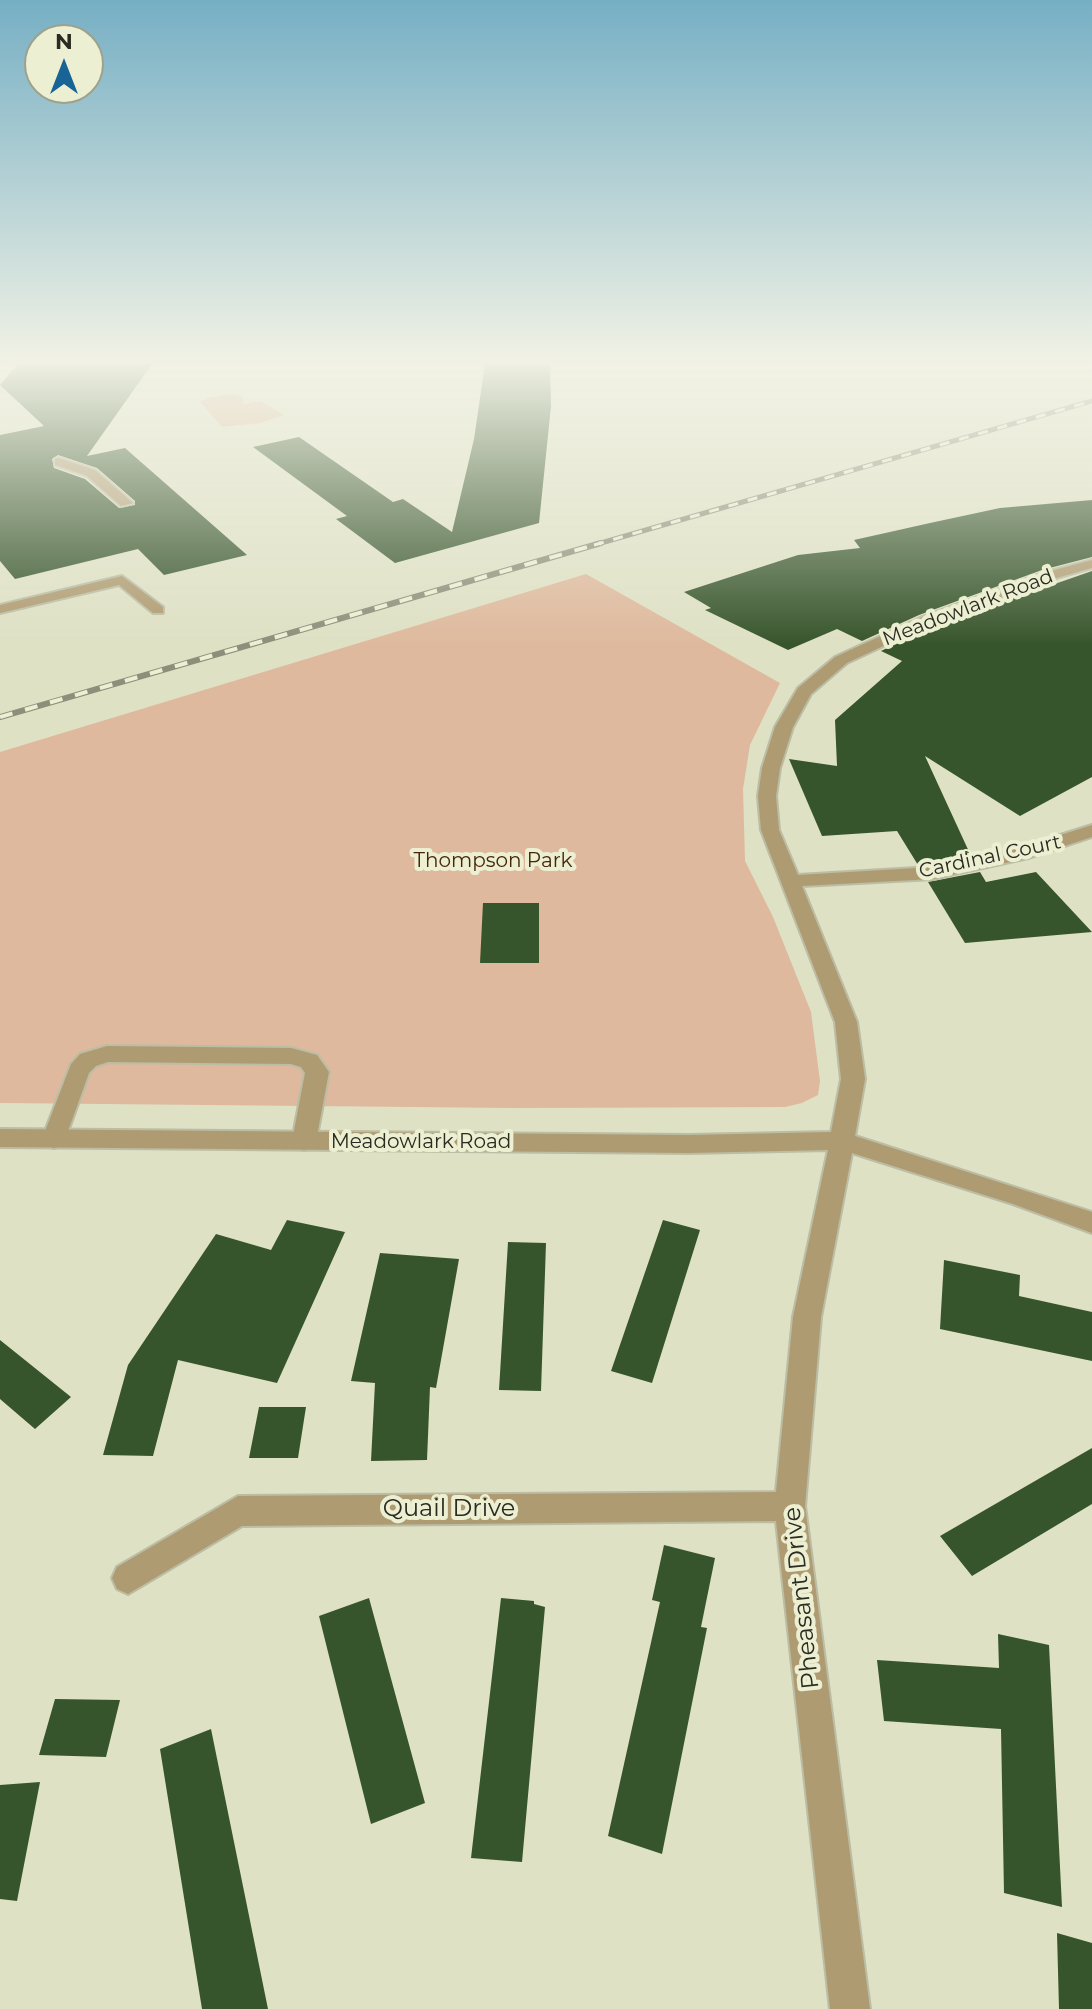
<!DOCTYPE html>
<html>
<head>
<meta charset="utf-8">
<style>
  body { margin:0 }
  #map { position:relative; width:1092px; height:2009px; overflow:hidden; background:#dfe1c5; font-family:Montserrat,sans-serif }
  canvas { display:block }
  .north { position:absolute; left:24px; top:24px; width:80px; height:80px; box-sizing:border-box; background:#ecefd2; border:2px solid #9ea18b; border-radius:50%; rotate:0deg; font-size:22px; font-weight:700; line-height:32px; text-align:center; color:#2a2b21 }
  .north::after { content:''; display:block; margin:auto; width:28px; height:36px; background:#186497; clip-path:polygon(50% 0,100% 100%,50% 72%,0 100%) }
</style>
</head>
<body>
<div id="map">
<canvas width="1092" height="2009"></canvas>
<div class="north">N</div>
</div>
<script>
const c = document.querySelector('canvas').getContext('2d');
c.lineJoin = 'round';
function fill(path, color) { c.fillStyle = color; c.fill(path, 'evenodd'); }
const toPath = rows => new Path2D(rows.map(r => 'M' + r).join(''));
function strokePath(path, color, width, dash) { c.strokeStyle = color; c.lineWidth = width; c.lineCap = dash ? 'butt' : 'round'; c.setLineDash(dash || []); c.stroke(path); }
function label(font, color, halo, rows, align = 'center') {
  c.font = font + ' Montserrat,sans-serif'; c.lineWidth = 8; c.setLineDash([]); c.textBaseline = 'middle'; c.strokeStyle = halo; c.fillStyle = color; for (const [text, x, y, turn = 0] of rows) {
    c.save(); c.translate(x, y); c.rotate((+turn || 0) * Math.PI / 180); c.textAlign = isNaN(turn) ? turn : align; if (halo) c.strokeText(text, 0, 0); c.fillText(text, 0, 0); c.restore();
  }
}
fill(toPath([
  [229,394,242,396,244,404,261,401,284,415,260,423,222,427,200,402,207,398],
  [586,574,780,683,750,745,743,789,745,861,773,917,811,1012,820,1081,818,1095,802,1103,785,1107,516,1108,0,1103,0,752]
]), '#deb99d');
fill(toPath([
  [18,364,152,364,87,456,125,448,247,555,164,575,138,549,15,579,0,561,0,435,44,426,0,385],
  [58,455,97,468,135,501,135,505,119,508,85,479,54,468,52,459],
  [485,364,550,364,551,406,539,523,395,563,336,519,347,516,253,447,299,437,393,502,403,499,452,532,474,439],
  [1092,500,1092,557,1042,570,919,615,862,641,837,629,788,650,705,610,711,608,684,592,798,555,860,548,854,540,930,523,1000,508],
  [1092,571,1092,777,1020,816,925,756,971,856,918,865,897,831,822,836,789,759,837,766,835,720,902,661,881,651,931,627],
  [980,872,986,882,1036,872,1092,932,965,943,928,882],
  [483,903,539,903,539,963,480,963],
  [287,1220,345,1232,277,1383,178,1360,153,1456,103,1455,128,1365,216,1234,271,1250],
  [663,1220,700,1230,652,1383,611,1371],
  [508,1242,546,1243,541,1391,499,1390],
  [380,1253,459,1259,436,1388,430,1387,427,1460,371,1461,375,1383,351,1381],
  [944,1260,1020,1275,1019,1296,1092,1312,1092,1361,940,1329],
  [0,1340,71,1397,35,1429,0,1399],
  [259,1407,306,1407,298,1458,249,1458],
  [1092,1448,1092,1504,972,1576,940,1536],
  [664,1545,715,1558,701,1627,707,1628,662,1854,608,1836,660,1602,652,1600],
  [369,1598,425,1803,371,1824,319,1616],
  [501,1598,534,1601,534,1604,545,1607,522,1862,471,1858],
  [998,1634,1049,1645,1062,1907,1004,1893,1001,1729,884,1721,877,1660,999,1668],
  [55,1699,120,1700,106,1757,39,1755],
  [211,1729,268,2009,202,2009,160,1749],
  [40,1782,17,1901,0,1899,0,1785],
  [1057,1933,1092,1943,1092,2009,1059,2009]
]), '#37552c');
const service = toPath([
  [59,458,95,470,133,503,121,506,87,476,55,465,55,459,59,458],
  [122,576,163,607,163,613,153,613,119,585,0,613,0,605,122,576],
  [107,1046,291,1048,317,1055,329,1072,316,1141,313,1147,304,1150,295,1147,292,1141,305,1073,301,1067,291,1064,108,1062,96,1066,89,1073,63,1145,54,1148,45,1145,42,1139,71,1064,80,1054,107,1046]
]);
const minor = toPath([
  [1092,560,1092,568,1053,579,930,624,847,663,811,694,793,727,780,768,776,796,779,830,798,875,933,867,1016,849,1092,825,1092,837,1028,858,933,879,802,886,857,1022,865,1079,855,1136,1092,1212,1092,1233,1013,1204,852,1153,821,1317,805,1506,870,2009,830,2009,776,1521,242,1526,128,1594,117,1589,112,1578,117,1567,238,1496,776,1492,793,1317,828,1150,689,1153,0,1147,0,1129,689,1135,831,1132,841,1079,835,1022,761,830,758,796,762,768,775,727,798,688,835,657,920,618,1043,573,1092,560]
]);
strokePath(service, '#bbbda4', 4);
strokePath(minor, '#bbbda4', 4);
fill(service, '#af9b72');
fill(minor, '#af9b72');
const railFar1 = toPath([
  [594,545,1092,401]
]);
const rail = toPath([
  [0,717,601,543]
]);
strokePath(railFar1, '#8d8f7b', 5);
strokePath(rail, '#8d8f7b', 6);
strokePath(railFar1, '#ecefd2', 3, [10]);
strokePath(rail, '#ecefd2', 4, [13]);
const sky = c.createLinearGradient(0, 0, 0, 645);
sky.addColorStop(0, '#76afc4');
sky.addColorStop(0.56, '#f1f2e5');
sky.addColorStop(1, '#f1f2e500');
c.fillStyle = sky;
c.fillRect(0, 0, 1092, 645);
label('20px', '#2a2b21', '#ecefd2', [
  ["Meadowlark Road",968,608,-21],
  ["Cardinal Court",990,857,-12],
  ["Meadowlark Road",421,1142]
]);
label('20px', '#46260a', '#ecefd2', [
  ["Thompson Park",493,861]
]);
label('24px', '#2a2b21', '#ecefd2', [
  ["Quail Drive",449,1509],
  ["Pheasant Drive",802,1598,-96]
]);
</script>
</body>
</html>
